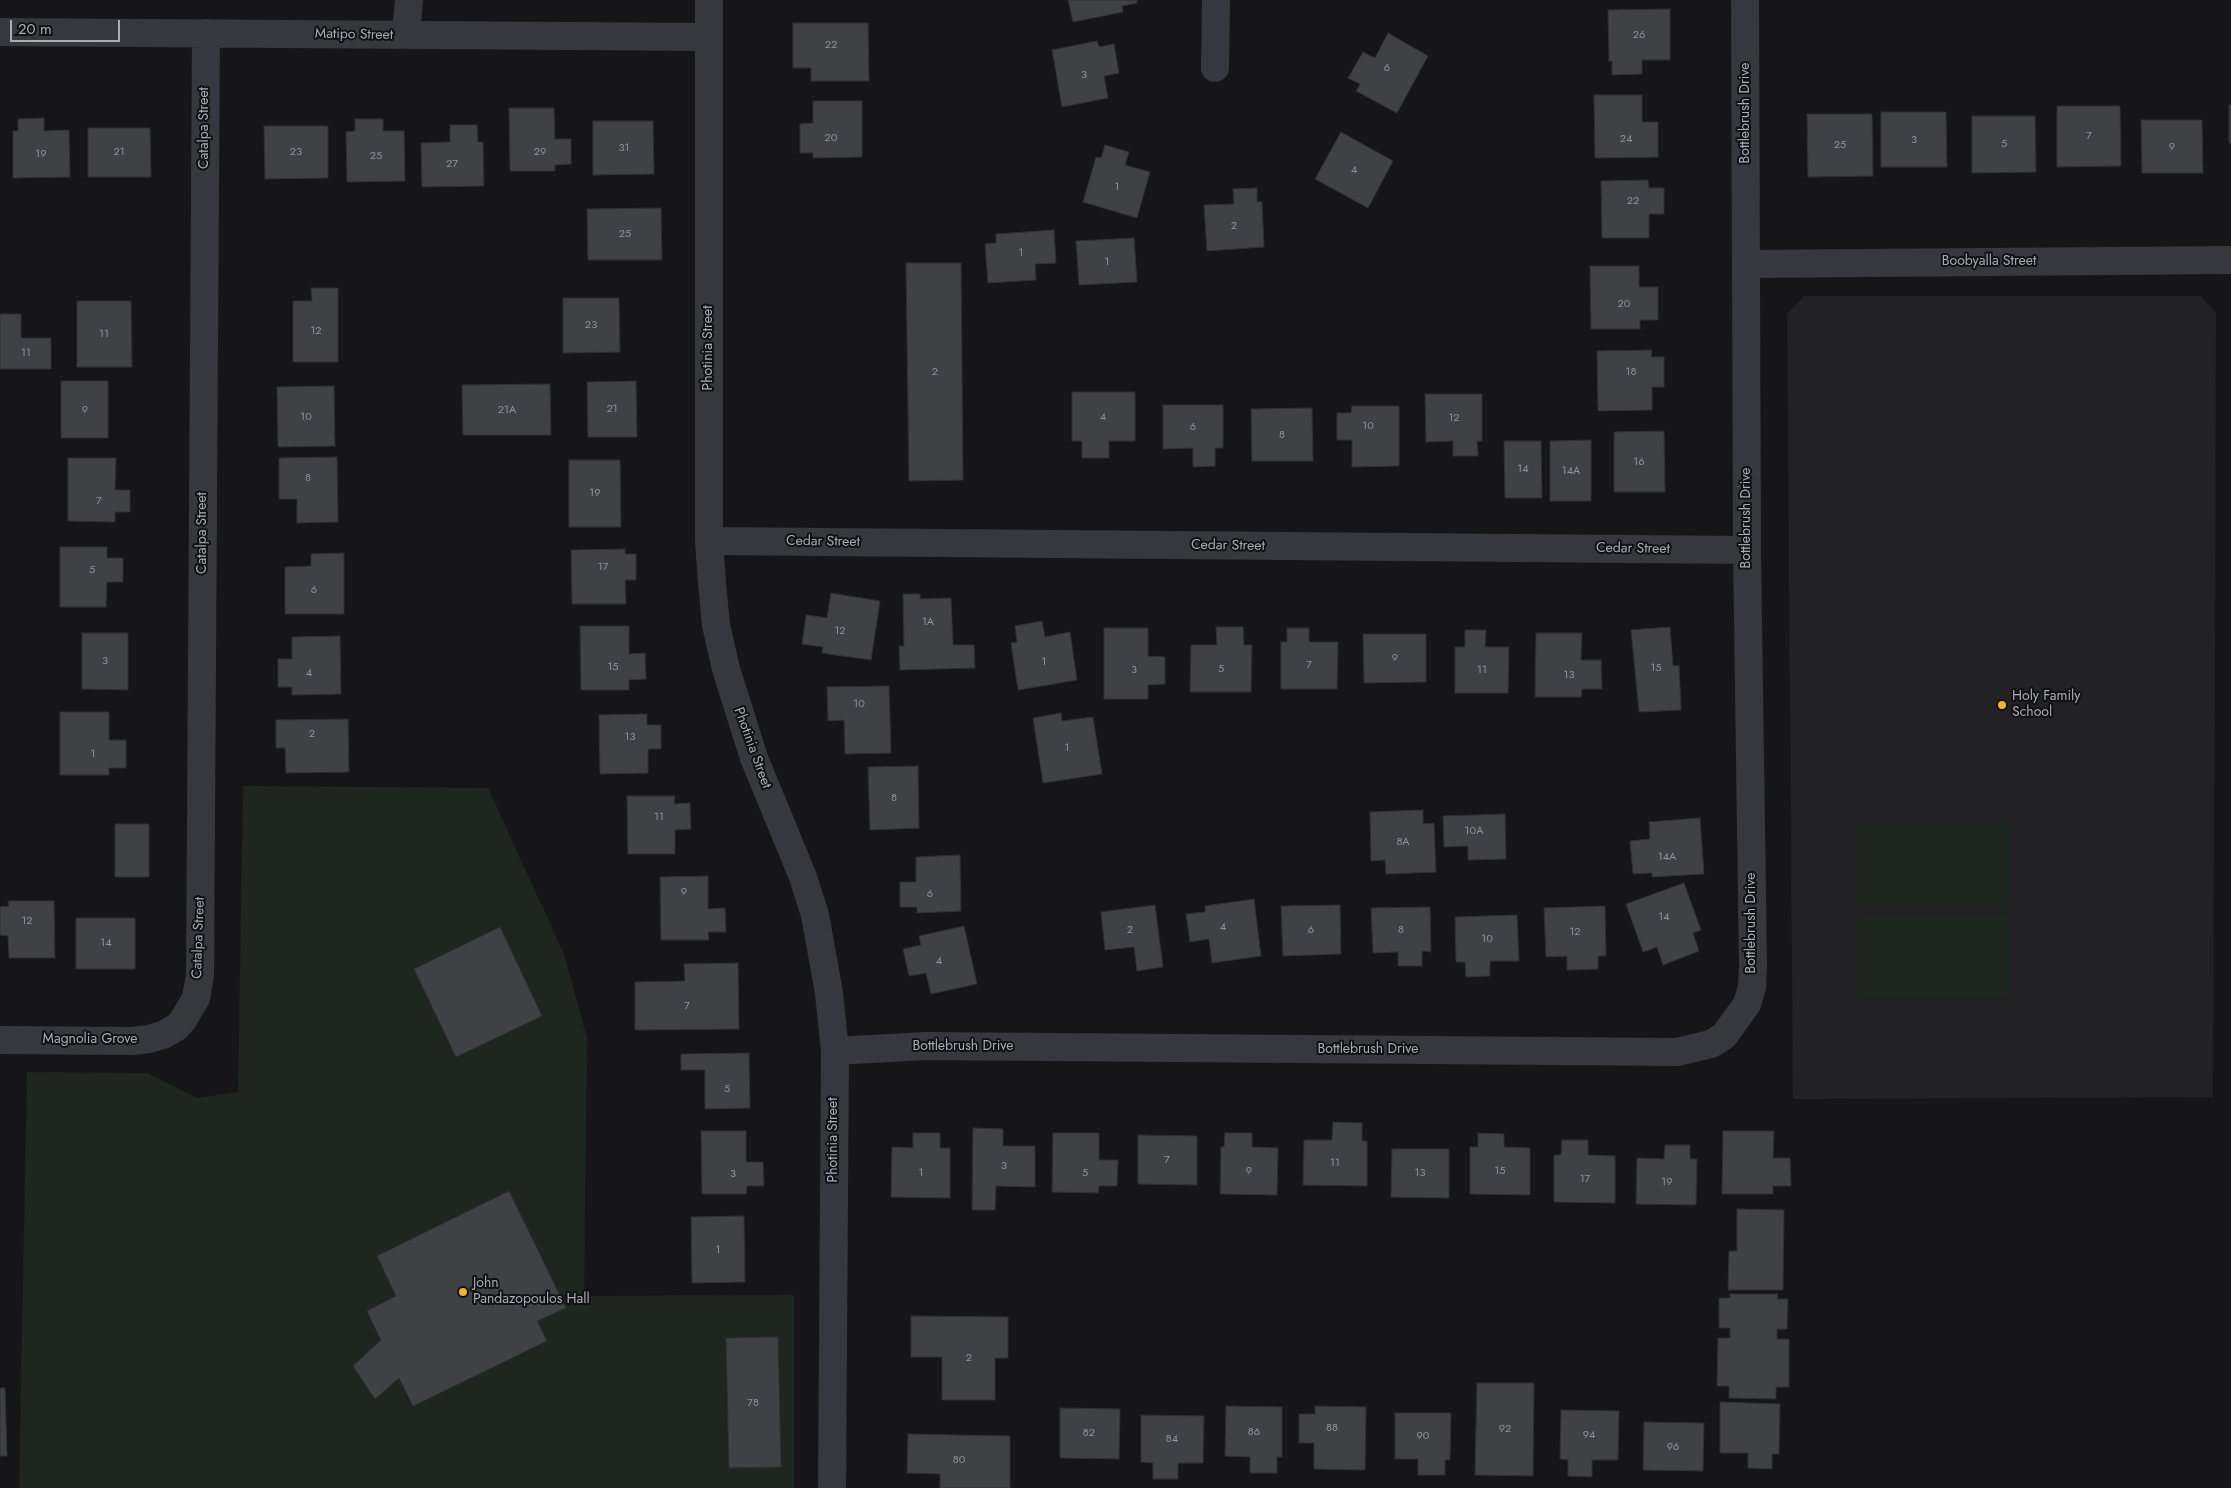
<!DOCTYPE html>
<html>
<head>
<meta charset="utf-8">
<style>
  body { margin:0 }
  #map { position:relative; width:2231px; height:1488px; overflow:hidden; background:#161618; font-family:Jost,sans-serif }
  canvas { display:block }
  .scale { position:absolute; left:10px; top:20px; width:110px; height:22px; box-sizing:border-box; border:2px solid #a8adb8; border-top:0; padding-left:6px; font-size:15px; line-height:18px; white-space:nowrap; color:#a8adb8; -webkit-text-stroke:4px #111113; paint-order:stroke }
</style>
</head>
<body>
<div id="map">
<canvas width="2231" height="1488"></canvas>
<div class="scale">20 m</div>
</div>
<script>
const c = document.querySelector('canvas').getContext('2d');
c.lineJoin = 'round';
function fill(path, color) { c.fillStyle = color; c.fill(path, 'evenodd'); }
const toPath = rows => new Path2D(rows.map(r => 'M' + r).join(''));
function strokePath(path, color, width, dash) { c.strokeStyle = color; c.lineWidth = width; c.lineCap = dash ? 'butt' : 'round'; c.setLineDash(dash || []); c.stroke(path); }
function label(font, color, halo, rows, align = 'center') {
  c.font = font + ' Jost,sans-serif'; c.lineWidth = 4; c.setLineDash([]); c.textBaseline = 'middle'; c.strokeStyle = halo; c.fillStyle = color; for (const [text, x, y, turn = 0] of rows) {
    c.save(); c.translate(x, y); c.rotate((+turn || 0) * Math.PI / 180); c.textAlign = isNaN(turn) ? turn : align; if (halo) c.strokeText(text, 0, 0); c.fillText(text, 0, 0); c.restore();
  }
}
fill(toPath([
  [1804,296,2201,296,2216,313,2213,1097,1793,1099,1787,314]
]), '#222225');
fill(toPath([
  [243,786,488,788,564,954,587,1038,584,1296,794,1295,794,1488,19,1488,27,1072,147,1073,197,1098,238,1092],
  [1857,824,2010,824,2010,906,1857,906],
  [1857,915,2010,915,2010,997,1857,997]
]), '#1e261f');
const building = toPath([
  [1068,0,1137,0,1137,3,1122,6,1123,12,1073,22,1068,0],
  [1670,9,1670,60,1642,60,1642,74,1612,75,1612,61,1609,61,1608,10,1670,9],
  [793,23,868,23,869,81,811,81,811,68,793,68,793,23],
  [1388,33,1428,56,1397,113,1356,91,1360,84,1348,78,1363,52,1375,58,1388,33],
  [1097,41,1099,47,1114,44,1119,73,1104,76,1108,98,1062,107,1052,50,1097,41],
  [1594,95,1642,95,1642,122,1658,122,1658,157,1595,158,1594,95],
  [813,101,862,101,862,157,813,158,813,153,800,153,800,124,813,123,813,101],
  [2229,105,2231,105,2231,143,2229,143,2229,105],
  [2057,106,2120,106,2121,166,2057,167,2057,106],
  [509,108,554,108,555,139,571,139,571,164,555,165,555,171,510,171,509,108],
  [1881,112,1946,112,1947,167,1881,167,1881,112],
  [1807,114,1872,114,1873,176,1808,177,1807,114],
  [1972,116,2035,116,2036,172,1972,173,1972,116],
  [44,118,44,131,69,130,70,177,13,178,13,131,18,131,18,119,44,118],
  [355,119,383,119,383,131,404,131,405,181,347,182,346,132,355,131,355,119],
  [2141,120,2202,120,2203,173,2142,173,2141,120],
  [593,121,653,121,654,174,593,175,593,121],
  [450,125,477,125,478,142,483,142,484,186,422,187,421,143,450,142,450,125],
  [264,126,328,126,328,178,265,179,264,126],
  [88,128,150,128,151,177,88,177,88,128],
  [1341,132,1393,161,1368,208,1315,179,1341,132],
  [1105,145,1129,152,1125,165,1150,172,1137,218,1083,202,1096,157,1101,158,1105,145],
  [1648,180,1649,188,1664,188,1664,214,1649,214,1649,238,1602,238,1601,181,1648,180],
  [1257,188,1257,202,1262,202,1264,247,1207,251,1204,205,1234,204,1233,189,1257,188],
  [661,208,662,260,588,260,587,209,661,208],
  [1054,230,1056,263,1035,264,1036,280,988,283,985,244,996,243,996,234,1054,230],
  [1134,238,1137,282,1079,285,1076,241,1134,238],
  [906,263,961,263,963,480,909,481,906,263],
  [1590,266,1639,266,1639,287,1658,287,1658,320,1640,320,1640,329,1591,329,1590,266],
  [311,288,338,288,338,362,293,362,293,301,312,301,311,288],
  [563,298,619,298,620,352,563,353,563,298],
  [77,301,131,301,132,367,77,367,77,301],
  [0,314,21,314,21,338,51,338,51,369,0,369,0,314],
  [1652,350,1651,357,1664,357,1664,387,1652,387,1652,410,1598,411,1597,351,1652,350],
  [61,381,108,381,108,438,61,438,61,381],
  [636,381,637,437,588,437,587,382,636,381],
  [550,384,551,435,463,435,462,385,550,384],
  [334,386,335,446,278,447,277,387,334,386],
  [1072,392,1135,392,1135,441,1109,441,1109,458,1082,458,1082,441,1072,441,1072,392],
  [1425,394,1482,394,1482,441,1477,441,1478,456,1453,456,1453,441,1426,442,1425,394],
  [1163,405,1223,405,1223,448,1215,448,1215,466,1193,467,1193,448,1163,449,1163,405],
  [1352,406,1399,406,1399,466,1352,467,1352,440,1337,440,1337,413,1351,413,1352,406],
  [1312,408,1313,461,1252,461,1251,409,1312,408],
  [1664,431,1665,492,1614,492,1614,432,1664,431],
  [1591,440,1591,501,1550,501,1550,441,1591,440],
  [1504,441,1541,441,1542,498,1505,498,1504,441],
  [337,457,338,522,297,523,297,499,279,499,279,458,337,457],
  [68,458,116,458,115,490,130,490,130,512,115,512,115,522,68,521,68,458],
  [569,460,620,460,621,527,569,527,569,460],
  [60,547,107,547,107,558,123,558,123,582,107,582,106,607,60,607,60,547],
  [625,549,625,554,636,554,636,580,625,580,626,604,572,604,571,550,625,549],
  [344,553,344,614,285,614,285,567,311,566,311,554,344,553],
  [831,593,880,601,871,660,822,653,823,647,802,644,806,615,827,618,831,593],
  [903,594,920,594,920,599,951,598,953,645,974,645,975,668,900,670,899,646,904,646,903,594],
  [1042,621,1045,637,1070,632,1077,680,1018,690,1011,643,1017,642,1015,626,1042,621],
  [580,626,629,626,629,654,645,653,646,679,629,680,629,690,581,690,580,626],
  [1216,627,1243,627,1244,645,1252,645,1251,692,1190,692,1191,645,1217,645,1216,627],
  [1670,627,1673,666,1679,665,1681,710,1639,712,1631,630,1670,627],
  [1104,628,1148,628,1148,656,1165,657,1165,684,1148,685,1148,699,1104,699,1104,628],
  [1287,628,1309,628,1309,642,1338,642,1337,689,1281,689,1281,642,1287,642,1287,628],
  [1465,630,1486,630,1485,647,1509,647,1508,693,1455,693,1455,647,1465,647,1465,630],
  [82,633,128,633,128,690,82,689,82,633],
  [1536,633,1582,633,1581,660,1601,660,1602,689,1582,689,1581,697,1535,697,1536,633],
  [1363,634,1426,634,1426,682,1364,683,1363,634],
  [340,636,341,694,292,695,292,687,278,687,278,659,292,659,292,637,340,636],
  [889,686,891,753,845,754,844,720,828,721,827,687,889,686],
  [60,712,109,712,109,740,126,740,126,768,109,768,109,775,60,775,60,712],
  [1061,713,1062,721,1093,717,1102,774,1043,783,1033,718,1061,713],
  [647,714,647,725,661,725,661,749,648,749,648,773,600,774,599,715,647,714],
  [348,719,349,772,286,773,285,748,276,748,276,720,348,719],
  [918,766,919,828,870,830,868,767,918,766],
  [627,796,675,796,674,804,690,803,691,829,675,830,675,854,628,854,627,796],
  [1423,810,1423,824,1434,823,1436,872,1386,874,1385,860,1371,861,1370,812,1423,810],
  [1505,814,1506,859,1468,860,1468,846,1444,847,1443,816,1505,814],
  [1700,818,1704,874,1652,877,1652,873,1633,874,1630,841,1650,839,1649,822,1700,818],
  [115,824,149,824,149,877,115,877,115,824],
  [960,855,961,911,917,913,917,907,900,907,900,882,916,882,916,857,960,855],
  [708,876,708,909,725,908,726,932,708,932,709,940,661,940,660,877,708,876],
  [1684,883,1701,930,1693,933,1699,951,1663,965,1657,947,1643,952,1626,904,1684,883],
  [1254,899,1261,956,1212,963,1209,939,1190,942,1186,914,1205,912,1205,906,1254,899],
  [8,901,54,901,55,958,9,958,8,936,0,935,0,907,9,906,8,901],
  [1155,905,1163,967,1137,971,1134,947,1105,950,1101,912,1155,905],
  [1340,905,1341,954,1283,956,1281,906,1340,905],
  [1605,906,1606,956,1598,956,1598,969,1567,970,1567,956,1546,957,1544,908,1605,906],
  [1430,907,1431,952,1422,951,1422,966,1398,966,1398,952,1373,953,1371,908,1430,907],
  [1517,915,1519,961,1490,961,1490,976,1466,977,1465,962,1456,962,1455,917,1517,915],
  [76,918,135,918,135,969,76,969,76,918],
  [964,926,977,984,931,994,926,973,909,976,903,949,921,945,919,936,964,926],
  [500,927,542,1016,456,1057,414,969,500,927],
  [738,963,739,1029,635,1030,635,982,685,981,684,964,738,963],
  [749,1053,750,1108,705,1109,705,1070,681,1070,681,1054,749,1053],
  [1333,1122,1362,1123,1362,1141,1367,1141,1367,1186,1303,1185,1304,1140,1332,1140,1333,1122],
  [973,1128,1003,1129,1003,1146,1035,1146,1035,1187,996,1186,995,1210,972,1210,973,1128],
  [701,1131,746,1131,746,1162,763,1162,764,1186,747,1186,746,1194,702,1194,701,1131],
  [1723,1131,1774,1131,1773,1158,1790,1158,1791,1186,1773,1186,1773,1194,1722,1194,1723,1131],
  [913,1133,940,1133,940,1148,950,1148,950,1198,891,1197,892,1147,913,1148,913,1133],
  [1053,1133,1099,1133,1099,1160,1118,1160,1117,1186,1099,1186,1098,1193,1052,1192,1053,1133],
  [1225,1133,1252,1133,1252,1147,1278,1148,1277,1195,1220,1194,1221,1147,1224,1147,1225,1133],
  [1478,1133,1504,1134,1504,1147,1530,1148,1530,1195,1470,1194,1470,1147,1478,1147,1478,1133],
  [1138,1135,1197,1136,1197,1185,1138,1184,1138,1135],
  [1562,1140,1588,1140,1588,1155,1615,1156,1615,1203,1554,1202,1554,1155,1561,1155,1562,1140],
  [1665,1145,1690,1145,1690,1159,1697,1159,1696,1205,1636,1204,1637,1158,1664,1159,1665,1145],
  [1392,1149,1449,1149,1449,1198,1391,1197,1392,1149],
  [509,1191,566,1308,537,1321,547,1341,413,1406,399,1378,375,1399,353,1366,381,1340,367,1311,396,1296,377,1256,509,1191],
  [1737,1209,1784,1210,1783,1290,1728,1290,1729,1251,1737,1251,1737,1209],
  [744,1216,745,1282,692,1283,691,1217,744,1216],
  [1730,1294,1778,1294,1777,1299,1788,1299,1787,1329,1777,1329,1777,1339,1789,1339,1789,1387,1776,1387,1776,1399,1729,1398,1729,1386,1717,1386,1718,1338,1730,1338,1730,1328,1719,1328,1719,1298,1730,1298,1730,1294],
  [911,1316,1008,1317,1008,1358,995,1358,995,1400,942,1400,942,1357,911,1357,911,1316],
  [778,1337,781,1467,729,1468,726,1338,778,1337],
  [1477,1383,1534,1383,1533,1476,1475,1475,1477,1383],
  [0,1388,5,1388,7,1456,0,1456,0,1388],
  [1720,1402,1780,1404,1779,1454,1772,1454,1772,1469,1748,1468,1748,1453,1720,1453,1720,1402],
  [1226,1406,1282,1407,1282,1457,1277,1457,1277,1473,1250,1473,1250,1457,1225,1456,1226,1406],
  [1315,1406,1366,1407,1365,1470,1314,1469,1314,1443,1299,1443,1299,1414,1315,1414,1315,1406],
  [1060,1408,1120,1409,1119,1459,1060,1458,1060,1408],
  [1561,1410,1619,1411,1618,1460,1592,1460,1592,1477,1568,1476,1568,1460,1560,1459,1561,1410],
  [1395,1413,1451,1413,1450,1460,1445,1460,1445,1475,1418,1475,1418,1459,1395,1459,1395,1413],
  [1141,1415,1204,1416,1203,1463,1178,1463,1178,1479,1153,1479,1153,1463,1141,1462,1141,1415],
  [1644,1422,1704,1423,1703,1471,1643,1470,1644,1422],
  [908,1434,1010,1436,1010,1488,940,1488,940,1474,907,1473,908,1434]
]);
fill(building, '#404145');
strokePath(building, '#303034', 1);
strokePath(toPath([
  [709,0,709,541,712,583,716,625,726,669,754,758,803,877,815,915,829,993,835,1051,832,1488],
  [0,32,709,37],
  [406,35,409,0],
  [1215,68,1216,0],
  [1747,264,2231,260],
  [709,541,1747,550],
  [0,1040,132,1041,149,1039,163,1035,177,1027,183,1020,196,998,200,975,206,33],
  [835,1051,926,1046,1677,1052,1711,1044,1724,1036,1747,1004,1752,987,1753,966,1747,550,1745,0]
]), '#37383d', 28);
for (const [x, y, r, color] of [
  [2002,705,5,"#f2b134"],
  [463,1292,5,"#f2b134"]
]) { const dot = new Path2D(); dot.arc(x, y, r, 0, 2 * Math.PI); c.fillStyle = color; c.fill(dot); strokePath(dot, '#111113', 2); }
label('11px', '#8e929b', null, [
  ["26",1639,35],
  ["22",831,45],
  ["6",1387,68],
  ["3",1084,75],
  ["7",2089,136],
  ["20",831,138],
  ["24",1626,139],
  ["3",1914,140],
  ["5",2004,144],
  ["25",1840,145],
  ["9",2172,147],
  ["31",624,148],
  ["21",119,152],
  ["23",296,152],
  ["29",540,152],
  ["19",41,154],
  ["25",376,156],
  ["27",452,164],
  ["4",1354,170],
  ["1",1117,187],
  ["22",1633,201],
  ["2",1234,226],
  ["25",625,234],
  ["1",1021,253],
  ["1",1107,262],
  ["20",1624,304],
  ["23",591,325],
  ["12",316,331],
  ["11",104,334],
  ["11",26,353],
  ["2",935,372],
  ["18",1631,372],
  ["21",612,409],
  ["9",85,410],
  ["21A",507,410],
  ["10",306,417],
  ["4",1103,417],
  ["12",1454,418],
  ["10",1368,426],
  ["6",1193,427],
  ["8",1282,435],
  ["16",1639,462],
  ["14",1523,469],
  ["14A",1571,471],
  ["8",308,478],
  ["19",595,493],
  ["7",99,501],
  ["17",603,567],
  ["5",92,570],
  ["6",314,590],
  ["1A",928,622],
  ["12",840,631],
  ["9",1395,658],
  ["3",105,661],
  ["1",1044,662],
  ["7",1309,665],
  ["15",613,667],
  ["15",1656,668],
  ["5",1221,669],
  ["3",1134,670],
  ["11",1482,670],
  ["4",309,673],
  ["13",1569,675],
  ["10",859,704],
  ["2",312,734],
  ["13",630,737],
  ["1",1067,748],
  ["1",93,754],
  ["8",894,798],
  ["11",659,817],
  ["10A",1474,831],
  ["8A",1403,842],
  ["14A",1667,857],
  ["9",684,892],
  ["6",930,894],
  ["14",1664,917],
  ["12",27,921],
  ["4",1223,927],
  ["2",1130,930],
  ["6",1311,930],
  ["8",1401,930],
  ["12",1575,932],
  ["10",1487,939],
  ["14",106,943],
  ["4",939,961],
  ["7",687,1006],
  ["5",727,1089],
  ["7",1167,1160],
  ["11",1335,1163],
  ["3",1004,1166],
  ["9",1249,1171],
  ["15",1500,1171],
  ["1",921,1173],
  ["5",1085,1173],
  ["13",1420,1173],
  ["3",733,1174],
  ["17",1585,1179],
  ["19",1667,1182],
  ["1",718,1250],
  ["2",969,1358],
  ["78",753,1403],
  ["88",1332,1428],
  ["92",1505,1429],
  ["86",1254,1432],
  ["82",1089,1433],
  ["94",1589,1435],
  ["90",1423,1436],
  ["84",1172,1439],
  ["96",1673,1447],
  ["80",959,1460]
]);
label('14px', '#a8adb8', '#111113', [
  ["Matipo Street",354,35,1],
  ["Bottlebrush Drive",1746,113,-90],
  ["Catalpa Street",205,128,-90],
  ["Boobyalla Street",1989,262],
  ["Photinia Street",709,348,-90],
  ["Bottlebrush Drive",1747,518,-90],
  ["Catalpa Street",203,533,-90],
  ["Cedar Street",823,542,1],
  ["Cedar Street",1228,546,1],
  ["Cedar Street",1633,549,1],
  ["Photinia Street",752,748,70],
  ["Bottlebrush Drive",1752,923,-90],
  ["Catalpa Street",199,938,-88],
  ["Magnolia Grove",90,1040],
  ["Bottlebrush Drive",963,1047],
  ["Bottlebrush Drive",1368,1050],
  ["Photinia Street",834,1140,-90]
]);
label('14px', '#a8adb8', '#111113', [
  ["Holy Family",2012,697],
  ["School",2012,713],
  ["John",473,1284],
  ["Pandazopoulos Hall",473,1300]
], 'left');
</script>
</body>
</html>
